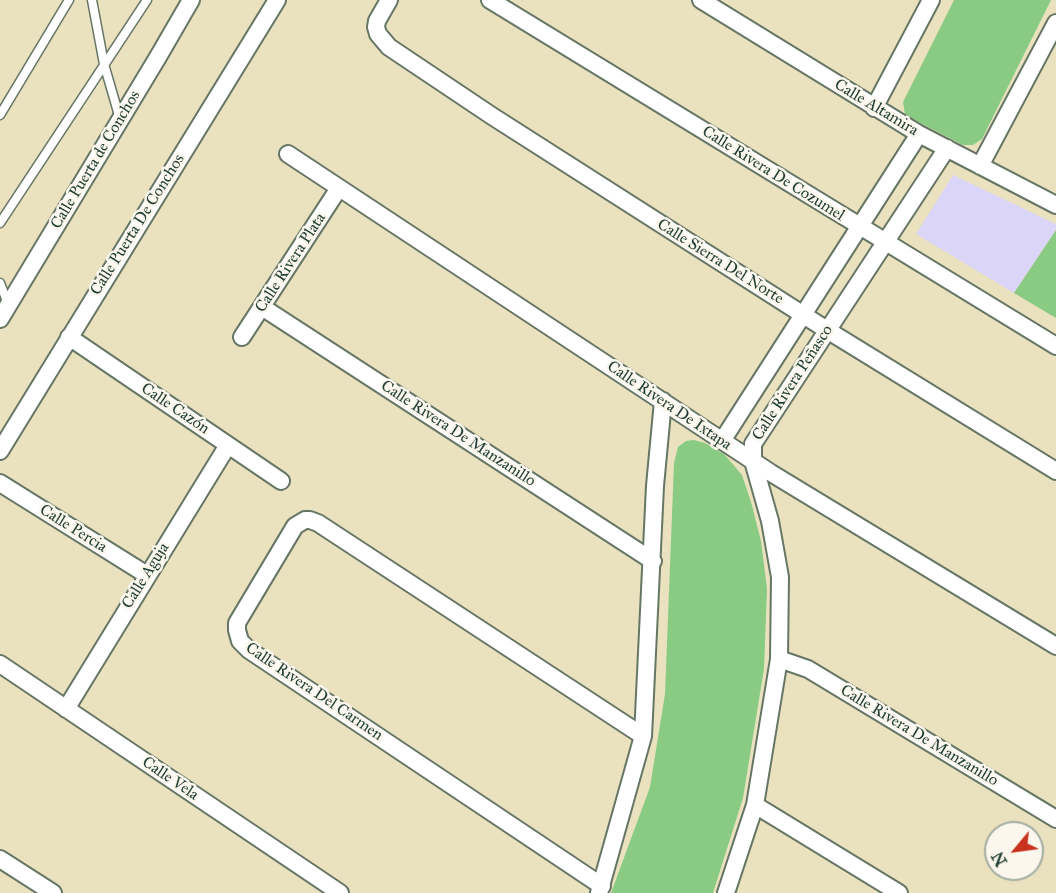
<!DOCTYPE html>
<html>
<head>
<meta charset="utf-8">
<style>
  body { margin:0 }
  #map { position:relative; width:1056px; height:893px; overflow:hidden; background:#eae1bf; font-family:"IM FELL Great Primer",serif }
  canvas { display:block }
  .north { position:absolute; left:984px; top:821px; width:60px; height:60px; box-sizing:border-box; background:#fbf7ec; border:2px solid #a3ada2; border-radius:50%; rotate:241deg; font-size:16px; font-weight:700; line-height:24px; text-align:center; color:#1f3d34 }
  .north::after { content:''; display:block; margin:auto; width:21px; height:27px; background:#c8321e; clip-path:polygon(50% 0,100% 100%,50% 72%,0 100%) }
</style>
</head>
<body>
<div id="map">
<canvas width="1056" height="893"></canvas>
<div class="north">N</div>
</div>
<script>
const c = document.querySelector('canvas').getContext('2d');
c.lineJoin = 'round';
function fill(path, color) { c.fillStyle = color; c.fill(path, 'evenodd'); }
const toPath = rows => new Path2D(rows.map(r => 'M' + r).join(''));
function strokePath(path, color, width, dash) { c.strokeStyle = color; c.lineWidth = width; c.lineCap = dash ? 'butt' : 'round'; c.setLineDash(dash || []); c.stroke(path); }
function label(font, color, halo, rows, align = 'center') {
  c.font = font + ' "IM FELL Great Primer",serif'; c.lineWidth = 5; c.setLineDash([]); c.textBaseline = 'middle'; c.strokeStyle = halo; c.fillStyle = color; for (const [text, x, y, turn = 0] of rows) {
    c.save(); c.translate(x, y); c.rotate((+turn || 0) * Math.PI / 180); c.textAlign = isNaN(turn) ? turn : align; if (halo) c.strokeText(text, 0, 0); c.fillText(text, 0, 0); c.restore();
  }
}
fill(toPath([
  [953,175,1056,224,1056,230,1014,293,916,234]
]), '#dbd6f7');
fill(toPath([
  [954,0,1051,0,982,139,973,145,963,145,905,115,903,102],
  [1056,230,1056,318,1014,293],
  [694,440,705,443,724,454,742,475,751,502,761,541,767,589,764,669,743,798,713,893,611,893,650,787,665,694,674,463,678,447,686,441]
]), '#8acb83');
const lane = toPath([
  [92,0,104,64,120,119],
  [0,115,69,0],
  [0,223,147,0],
  [0,283,8,304]
]);
const street = toPath([
  [389,0,377,21,376,27,378,34,389,47,492,116,827,330,1056,471],
  [490,0,1056,346],
  [701,0,919,134,1056,205],
  [874,108,931,0],
  [288,154,771,473,1056,646],
  [980,166,1056,23],
  [262,307,653,561],
  [0,319,158,57,191,0],
  [69,337,281,481],
  [242,337,339,188],
  [722,441,919,134],
  [0,451,277,0],
  [0,483,147,575],
  [779,659,808,669,1056,819],
  [0,664,340,893],
  [66,709,228,445],
  [755,805,899,893],
  [0,859,53,893],
  [602,886,249,650,240,641,237,630,237,623,295,526,305,520,310,520,318,523,643,736],
  [599,893,643,736,655,486,663,401],
  [726,893,755,805,779,659,780,577,770,521,753,461,753,444,947,148]
]);
strokePath(lane, '#667665', 11);
strokePath(street, '#667665', 20);
strokePath(lane, '#fff', 8);
strokePath(street, '#fff', 16);
label('16px', '#1f3d34', '#fbf7ec', [
  ["Calle Altamira",876,108,31],
  ["Calle Puerta de Conchos",96,160,-59],
  ["Calle Rivera De Cozumel",773,174,32],
  ["Calle Puerta De Conchos",138,225,-58],
  ["Calle Sierra Del Norte",720,262,32],
  ["Calle Rivera Plata",291,263,-57],
  ["Calle Rivera Peñasco",793,383,-57],
  ["Calle Rivera De Ixtapa",669,406,34],
  ["Calle Cazón",175,409,34],
  ["Calle Rivera De Manzanillo",458,434,33],
  ["Calle Percia",73,529,32],
  ["Calle Aguja",146,576,-58],
  ["Calle Rivera Del Carmen",314,692,34],
  ["Calle Rivera De Manzanillo",919,736,31],
  ["Calle Vela",170,779,34]
]);
</script>
</body>
</html>
